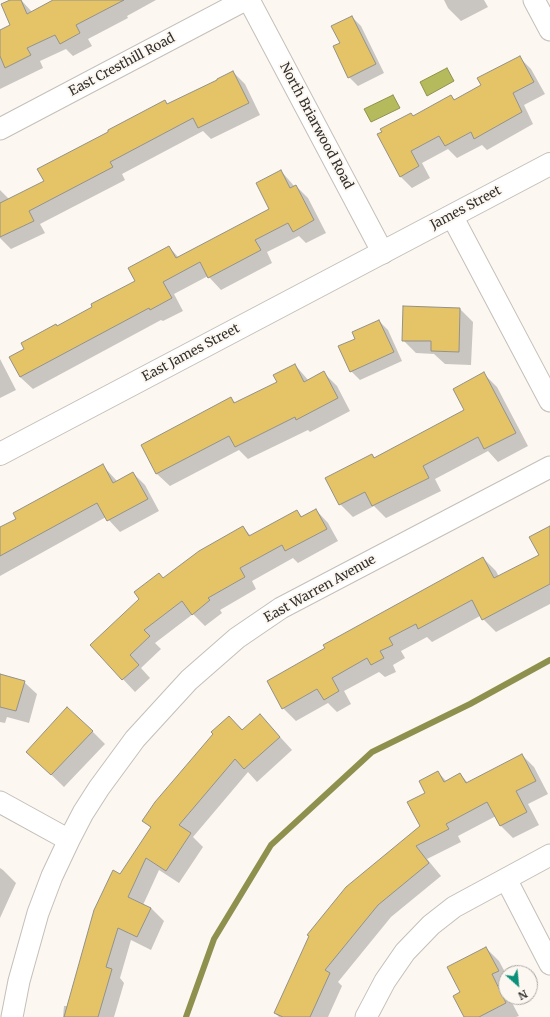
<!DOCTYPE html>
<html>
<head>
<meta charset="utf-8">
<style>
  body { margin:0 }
  #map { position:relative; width:550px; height:1017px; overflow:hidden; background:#fcf7f1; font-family:Merriweather,serif }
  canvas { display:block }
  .north { position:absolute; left:498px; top:965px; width:40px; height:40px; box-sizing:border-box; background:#fcf7f1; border:1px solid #aba7a3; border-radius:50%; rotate:153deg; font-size:11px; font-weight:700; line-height:16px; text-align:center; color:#32302d }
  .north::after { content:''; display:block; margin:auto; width:14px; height:18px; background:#0b9079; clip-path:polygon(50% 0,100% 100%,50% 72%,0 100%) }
</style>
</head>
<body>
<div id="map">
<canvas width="550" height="1017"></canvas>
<div class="north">N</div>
</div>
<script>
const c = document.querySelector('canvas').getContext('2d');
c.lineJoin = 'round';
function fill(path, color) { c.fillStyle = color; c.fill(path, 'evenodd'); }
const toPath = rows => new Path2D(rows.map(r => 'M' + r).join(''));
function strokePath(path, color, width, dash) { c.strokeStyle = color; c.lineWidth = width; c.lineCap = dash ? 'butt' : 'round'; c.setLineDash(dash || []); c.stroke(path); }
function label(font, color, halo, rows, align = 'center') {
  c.font = font + ' Merriweather,serif'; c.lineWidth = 4; c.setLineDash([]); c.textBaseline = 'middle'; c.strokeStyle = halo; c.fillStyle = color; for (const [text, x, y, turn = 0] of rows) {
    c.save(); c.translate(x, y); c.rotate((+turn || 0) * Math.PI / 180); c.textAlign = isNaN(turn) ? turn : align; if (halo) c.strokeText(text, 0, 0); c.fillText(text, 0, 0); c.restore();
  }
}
const water = toPath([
  [447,68,454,81,427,96,420,82,447,68],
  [393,95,400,108,371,122,364,109,393,95]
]);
fill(water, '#b5bb5c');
strokePath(water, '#8e914e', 1);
fill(toPath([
  [12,0,21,0,32,12,55,0,156,0,127,16,128,18,88,39,92,46,73,56,66,49,40,61,43,68,0,89,0,31,12,25],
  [444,0,484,0,488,7,461,21,448,8],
  [352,17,361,26,384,73,358,86,349,77,341,44],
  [519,57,531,69,545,94,524,105,533,124,487,150,482,145,457,158,448,149,422,163,430,178,412,188,400,176,413,117,451,96,455,100,482,86],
  [233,72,245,84,260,115,211,139,203,131,122,174,125,180,40,224,45,233,11,249,0,238,0,190,9,199,45,182,110,132,165,101,168,105],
  [281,171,295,187,296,186,308,198,326,233,306,243,299,236,267,252,272,263,221,290,208,276,174,294,183,311,163,321,161,320,33,389,20,377,10,358,25,349,56,325,58,327,94,307,136,281,169,247,179,258,270,209],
  [404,307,460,309,473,322,471,365,445,364,434,354,416,353,403,340],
  [379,321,388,330,402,361,360,380,351,371,357,339],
  [0,359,16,390,0,398],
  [295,365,309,381,324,373,337,386,350,411,310,432,308,430,248,459,239,450,170,486,157,474,142,445,231,399,236,403,278,382],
  [484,374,497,387,528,446,498,462,488,451,435,479,441,491,386,518,374,506,353,517,340,504,372,455,375,458,465,410],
  [103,466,117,481,133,473,145,485,159,511,120,532,106,517,0,576,0,528,17,519],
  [316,510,328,523,338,541,298,563,293,558,252,581,256,589,220,610,222,613,205,626,193,614,155,643,161,649,141,668,150,678,135,692,91,645,164,579,243,527,251,536,297,511,303,518],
  [550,527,550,604,496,632,480,616,432,642,427,637,401,651,405,658,393,665,396,672,385,677,379,672,344,691,351,704,337,712,328,703,296,721,283,708,483,558,496,571,499,577,540,555],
  [0,675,24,682,37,694,29,723,7,717,5,723,0,722],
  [260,715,292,750,257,782,248,772,193,837,203,847,179,883,159,870,143,905,151,908,164,921,151,950,131,940,120,978,124,983,114,1017,63,1017,64,1006,68,1006,120,875,151,828,144,821,229,717,243,730],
  [92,731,105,744,64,787,40,764],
  [522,755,534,767,548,794,528,804,539,825,513,838,501,826,496,816,458,836,461,842,427,859,441,876,391,917,338,982,342,986,328,1017,279,1017,275,1013,421,826,426,793,438,772,447,782,460,774,468,783],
  [0,868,3,870,16,883,0,918],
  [486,948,499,961,506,974,506,986,504,987,506,991,506,997,509,997,519,1016,516,1017,465,1017,461,992]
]), '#0003');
strokePath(toPath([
  [186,1017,214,939,271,845,372,752,470,704,550,660]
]), '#8e914e', 6);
const building = toPath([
  [10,0,21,0,27,14,53,0,124,0,76,25,80,33,60,44,55,35,27,48,31,55,5,68,0,56,0,30,10,25,1,4,10,0],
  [352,16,376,64,348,78,333,46,340,43,331,26,352,16],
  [520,56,534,82,513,93,522,112,474,139,471,132,445,146,439,136,411,151,419,166,400,177,377,134,382,132,380,129,411,113,413,116,451,95,454,100,481,85,477,78,520,56],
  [233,71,249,103,198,128,193,118,110,162,113,167,29,211,34,221,0,237,0,203,44,181,37,169,108,132,108,130,165,100,167,104,217,80,217,79,233,71],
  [281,170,290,188,296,185,314,220,293,232,288,223,255,240,261,250,208,278,200,262,163,282,172,298,150,310,149,308,20,377,9,357,24,349,21,343,56,324,57,326,92,307,91,304,135,281,128,268,169,246,176,258,269,209,256,183,281,170],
  [403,306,460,308,459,352,431,351,431,341,402,341,403,306],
  [379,320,394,352,350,372,338,346,355,339,352,332,379,320],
  [295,364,304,382,324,371,338,398,296,420,295,417,235,447,229,436,156,474,141,445,231,397,234,403,277,382,273,375,295,364],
  [484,372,516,433,484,449,478,437,423,466,429,478,372,506,365,492,339,505,325,478,372,454,374,458,464,410,453,389,484,372],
  [103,464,113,483,133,472,148,499,107,521,97,503,0,556,0,527,16,519,13,513,103,464],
  [316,509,327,529,285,551,282,545,240,568,245,577,208,598,210,600,192,615,182,601,144,630,150,636,130,655,139,665,122,680,90,645,139,599,134,592,159,573,163,578,199,551,243,526,249,536,297,510,301,517,316,509],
  [550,526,550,584,482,620,472,600,418,629,416,624,389,638,393,645,380,651,384,658,371,665,367,658,332,678,339,691,324,700,317,689,282,709,267,681,325,648,323,645,483,557,494,578,539,555,529,537,550,526],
  [0,674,25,681,16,711,0,707,0,674],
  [67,707,93,731,51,775,26,752,67,707],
  [260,714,280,737,244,769,235,759,179,825,191,833,166,871,146,858,128,897,151,908,137,937,118,928,106,967,112,969,98,1017,64,1017,94,910,113,870,120,874,151,827,142,821,155,802,213,734,211,732,229,716,242,730,260,714],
  [522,754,536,781,516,791,527,812,500,826,487,802,446,824,449,829,416,846,429,863,378,905,325,970,330,973,310,1017,283,1017,274,1013,309,936,307,935,346,887,420,826,407,802,425,793,419,781,438,771,444,782,460,773,466,783,522,754],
  [486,947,499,971,492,974,506,1003,479,1017,464,1017,453,996,460,992,447,967,486,947]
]);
fill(building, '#e4c466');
strokePath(building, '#93918a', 1);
const street = toPath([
  [249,0,383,253],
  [534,0,550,30],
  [0,129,245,0],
  [452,216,550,401],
  [0,802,69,840],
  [506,879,550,964],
  [12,1017,19,981,38,913,52,876,69,840,83,813,99,788,135,739,189,680,237,638,281,608,550,467],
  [366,1017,385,981,405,952,431,925,454,907,550,855]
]);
const secondary = toPath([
  [0,454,550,164]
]);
strokePath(street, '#c4bfb9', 23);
strokePath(secondary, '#c4bfb9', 24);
strokePath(street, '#fff', 21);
strokePath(secondary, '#fff', 22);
label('13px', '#32302d', '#fcf7f1', [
  ["East Cresthill Road",122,65,-28],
  ["North Briarwood Road",316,126,62],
  ["James Street",466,208,-28],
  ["East James Street",191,353,-28],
  ["East Warren Avenue",320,589,-29]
]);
</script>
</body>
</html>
